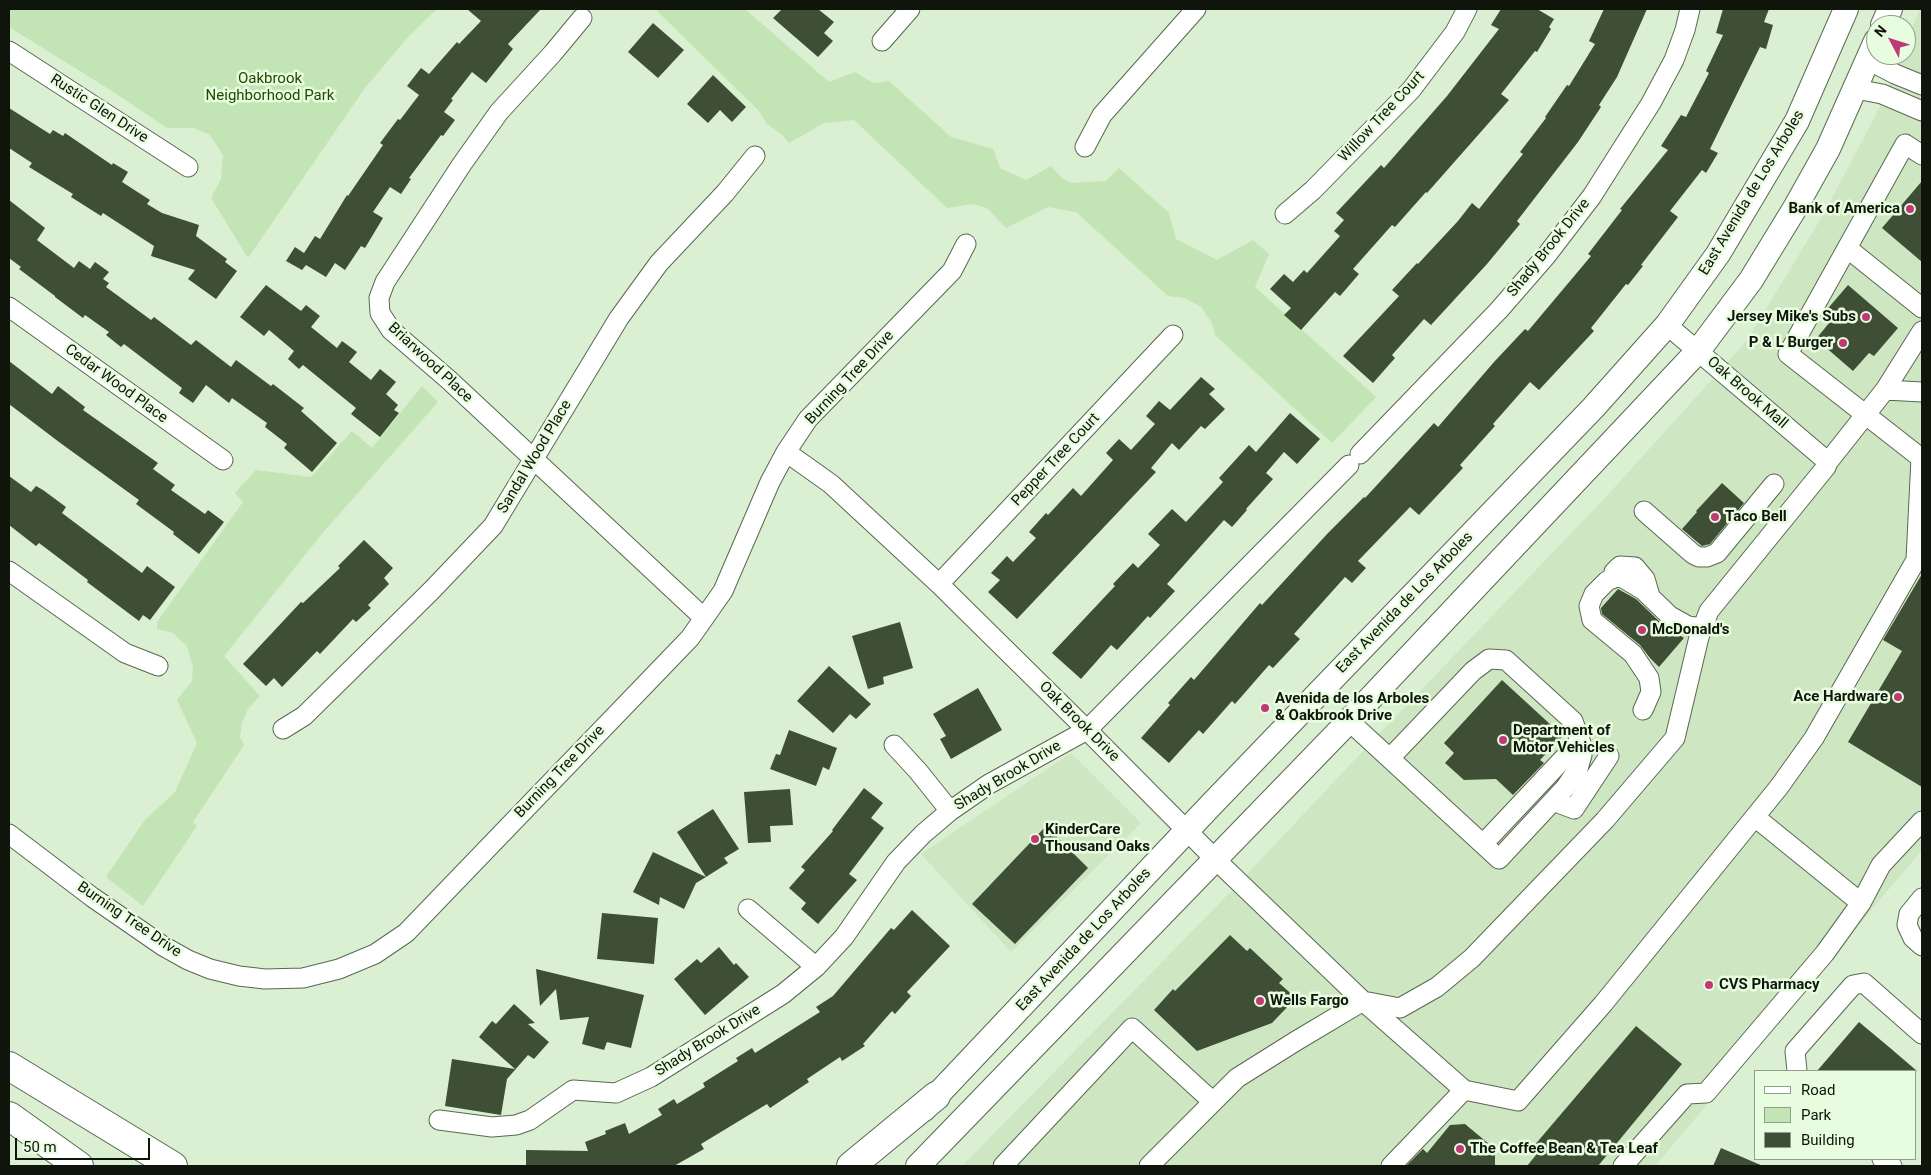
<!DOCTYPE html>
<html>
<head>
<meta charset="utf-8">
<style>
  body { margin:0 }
  #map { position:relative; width:1931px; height:1175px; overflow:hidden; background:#dbefd2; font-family:Roboto,sans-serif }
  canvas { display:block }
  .frame { position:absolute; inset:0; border:10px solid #0f150b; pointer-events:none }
  .legend { position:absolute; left:1754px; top:1070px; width:162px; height:90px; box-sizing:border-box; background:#e8fddf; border:1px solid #91a08a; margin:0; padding:6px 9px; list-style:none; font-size:15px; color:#0f150b }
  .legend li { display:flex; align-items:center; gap:10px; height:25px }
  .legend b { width:25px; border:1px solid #91a08a }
  .north { position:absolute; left:1866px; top:15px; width:50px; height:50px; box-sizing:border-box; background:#e8fddf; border:1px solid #91a08a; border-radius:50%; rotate:310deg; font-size:14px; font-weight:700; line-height:20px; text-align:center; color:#0f150b }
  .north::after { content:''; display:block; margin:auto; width:18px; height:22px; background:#c03977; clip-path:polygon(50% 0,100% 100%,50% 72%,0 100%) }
  .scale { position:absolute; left:15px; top:1138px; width:135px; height:22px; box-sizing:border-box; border:2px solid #0f150b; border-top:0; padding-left:6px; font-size:15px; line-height:18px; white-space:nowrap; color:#0f150b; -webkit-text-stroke:4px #e8fddf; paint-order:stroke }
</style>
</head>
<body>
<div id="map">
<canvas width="1931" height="1175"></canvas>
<div class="frame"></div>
<ul class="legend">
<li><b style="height:6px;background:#fff"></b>Road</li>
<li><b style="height:14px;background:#c3e4b4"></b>Park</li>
<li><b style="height:14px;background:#3e4f36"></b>Building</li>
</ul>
<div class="north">N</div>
<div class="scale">50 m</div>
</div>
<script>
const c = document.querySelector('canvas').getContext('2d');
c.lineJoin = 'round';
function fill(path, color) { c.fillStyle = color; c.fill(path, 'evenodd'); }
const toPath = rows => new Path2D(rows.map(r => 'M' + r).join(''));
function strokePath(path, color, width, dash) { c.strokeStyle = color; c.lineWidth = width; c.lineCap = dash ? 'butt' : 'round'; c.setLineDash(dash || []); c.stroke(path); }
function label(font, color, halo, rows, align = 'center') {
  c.font = font + ' Roboto,sans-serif'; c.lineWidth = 5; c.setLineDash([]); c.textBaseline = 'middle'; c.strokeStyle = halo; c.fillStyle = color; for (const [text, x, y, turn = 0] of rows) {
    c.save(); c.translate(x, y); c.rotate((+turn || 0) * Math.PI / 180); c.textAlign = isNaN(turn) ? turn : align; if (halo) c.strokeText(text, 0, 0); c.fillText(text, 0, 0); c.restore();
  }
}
fill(toPath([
  [1920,9,1922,9,1922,850,1655,1166,962,1166,1216,907,1380,733,1604,499,1745,343,1822,217,1879,109,1901,55,1906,55,1906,43],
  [1071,753,1141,823,1011,952,921,854]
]), '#cee6c2');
fill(toPath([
  [9,9,437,9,408,37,365,88,248,258,211,198,221,179,223,155,210,135,194,128,167,128,112,91,9,27],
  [655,9,745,9,829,82,855,72,873,83,889,81,951,137,993,149,1000,168,1026,180,1051,166,1062,178,1071,183,1106,181,1119,168,1169,213,1176,239,1217,260,1253,240,1269,254,1255,287,1376,397,1332,443,1215,335,1212,323,1201,307,1185,298,1168,296,1076,212,1048,207,1006,228,987,208,974,204,947,208,854,120,824,123,789,143,781,134,767,124,758,110],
  [422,386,438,402,320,536,224,656,260,696,248,709,242,722,240,737,244,745,193,822,197,826,143,906,106,877,144,821,175,792,197,743,177,700,192,681,193,667,187,646,173,633,157,629,157,622,243,502,235,493,256,470,311,477,352,431,372,448]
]), '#c3e4b4');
fill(toPath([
  [467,9,541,9,508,44,513,49,486,83,472,72,451,99,453,100,444,112,455,120,443,136,441,135,409,178,411,179,401,194,390,187,373,212,383,218,365,248,361,246,345,270,335,263,326,277,306,265,302,270,286,261,295,247,304,253,315,236,320,239,347,195,348,196,383,145,380,143,398,119,400,120,419,95,407,86,421,68,429,74,457,42,459,44,481,21],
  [782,9,818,9,834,22,824,33,833,41,818,57,773,18],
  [1501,9,1537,9,1554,19,1549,27,1551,29,1537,52,1535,51,1501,94,1509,100,1427,193,1426,192,1395,227,1392,225,1353,269,1359,274,1340,296,1335,292,1301,330,1284,315,1291,308,1270,289,1284,274,1293,282,1304,270,1307,273,1340,236,1334,231,1344,220,1336,213,1381,165,1384,168,1447,96,1499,29,1491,25],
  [1604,9,1647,9,1617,77,1599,105,1601,107,1578,142,1517,221,1520,224,1487,264,1431,325,1424,319,1392,355,1395,358,1373,383,1343,356,1399,296,1392,290,1417,263,1418,264,1458,221,1472,203,1479,209,1523,154,1520,152,1546,118,1545,117,1567,85,1569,86,1595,44,1589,41],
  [1723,9,1769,9,1764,22,1773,25,1766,49,1760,47,1710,149,1718,153,1706,173,1702,170,1670,211,1678,217,1641,265,1643,266,1628,285,1626,284,1591,328,1594,331,1539,390,1530,382,1493,424,1495,426,1460,465,1463,468,1448,484,1419,515,1410,507,1358,561,1366,568,1352,583,1345,577,1294,634,1300,639,1273,668,1269,665,1235,704,1232,701,1203,734,1199,730,1169,763,1141,738,1170,705,1168,703,1191,677,1194,680,1260,603,1262,605,1328,533,1364,497,1365,498,1434,423,1438,427,1494,362,1525,329,1528,331,1591,256,1588,254,1622,210,1620,209,1668,150,1661,146,1681,115,1686,117,1709,73,1706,71,1723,35,1716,33],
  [653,23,684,50,658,78,628,52],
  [713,75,746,107,732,122,720,110,708,123,687,104],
  [9,108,50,134,53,130,63,136,65,133,112,165,113,163,128,172,122,182,150,200,147,204,162,213,199,225,196,236,227,259,225,262,237,271,216,299,188,279,195,270,151,256,154,246,103,213,101,216,71,197,73,194,29,167,32,163,9,148],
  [1922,181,1922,262,1882,228],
  [9,200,45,228,37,240,74,268,79,261,90,269,95,262,109,272,103,279,109,283,106,287,151,320,154,317,191,345,196,340,231,367,236,360,271,386,273,384,304,408,301,411,337,443,312,472,284,448,287,444,265,427,267,423,232,398,229,403,206,385,193,403,179,393,182,388,124,344,121,347,106,335,109,332,85,315,83,318,55,297,55,296,19,269,21,267,9,258],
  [266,285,301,311,306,305,320,316,311,327,337,348,342,341,357,352,349,362,371,380,380,369,396,382,386,394,398,405,394,410,399,413,380,437,351,414,356,408,303,365,299,369,288,359,294,351,269,330,264,336,240,317],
  [1848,285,1898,328,1874,356,1869,353,1853,371,1816,339,1829,323,1822,317,1824,313],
  [9,361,52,394,58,386,85,407,83,410,158,463,153,469,175,485,171,490,205,514,208,510,224,522,199,554,173,534,174,532,136,504,139,500,59,442,9,404],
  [1201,377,1215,389,1209,394,1225,409,1205,429,1201,426,1179,450,1172,443,1151,468,1156,472,1017,619,988,592,1000,580,991,573,1007,556,1013,562,1036,538,1029,532,1046,513,1048,515,1073,488,1081,496,1113,460,1106,453,1119,439,1131,450,1155,424,1146,416,1159,401,1170,410],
  [1290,413,1320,439,1297,464,1284,452,1266,473,1273,479,1246,509,1247,510,1232,527,1224,520,1167,584,1175,591,1150,618,1148,616,1117,650,1111,645,1081,679,1052,653,1115,586,1113,584,1133,563,1138,568,1160,545,1148,534,1172,509,1186,522,1223,482,1219,478,1249,445,1256,452],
  [9,476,31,492,36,486,43,490,66,507,62,513,142,573,147,566,175,587,150,620,143,615,139,621,87,582,88,580,39,543,36,546,9,525],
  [1722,483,1744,503,1710,544,1702,546,1682,529,1697,512,1696,511],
  [364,540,393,568,384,578,389,584,368,605,371,608,356,622,353,619,320,654,317,651,282,687,274,678,266,686,243,664,301,602,303,603,340,568,338,566],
  [1922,574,1922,787,1848,742,1902,651,1883,640],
  [1618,589,1636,599,1662,624,1684,638,1659,667,1650,658,1640,645,1602,614,1601,608],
  [900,622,913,668,883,677,884,684,868,689,852,636],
  [829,666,871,704,856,719,850,714,833,733,797,701],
  [1502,680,1563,736,1540,760,1544,763,1513,795,1496,779,1464,780,1445,763,1454,753,1444,743],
  [978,688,1002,730,951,759,940,739,946,736,933,714],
  [789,730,837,748,829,770,823,767,816,786,770,769,776,754,780,755],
  [864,788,883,803,871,818,884,828,849,874,857,880,818,924,801,909,806,903,789,888,805,870,801,867,833,831,832,830],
  [790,789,793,825,770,826,771,842,748,843,744,792],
  [713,809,739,849,724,858,728,863,706,877,677,832],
  [1046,826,1088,868,1015,944,972,904],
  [653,852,706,877,696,883,684,909,660,897,659,905,633,892],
  [912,910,950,946,907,992,911,996,895,1014,892,1011,863,1044,865,1046,842,1061,840,1057,807,1079,809,1082,770,1108,767,1104,701,1144,704,1149,674,1166,526,1166,526,1150,588,1151,585,1142,606,1134,605,1131,625,1123,629,1134,662,1115,658,1109,674,1099,677,1104,705,1087,703,1083,738,1061,736,1058,752,1048,755,1053,820,1012,816,1007,833,996,891,928,894,930],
  [602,913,658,918,654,964,597,959],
  [1230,935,1247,951,1250,948,1283,979,1279,983,1296,998,1272,1023,1197,1051,1154,1010,1173,989,1175,991],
  [719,947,734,965,736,963,749,977,705,1015,674,979,697,959,701,963],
  [536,969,644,995,631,1048,607,1042,604,1050,582,1044,589,1017,560,1020,556,989,540,1006],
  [514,1004,535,1023,528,1024,549,1042,534,1059,528,1055,507,1079,501,1115,445,1106,452,1059,515,1069,479,1037,492,1021,496,1024],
  [1859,1022,1889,1047,1917,1071,1817,1071],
  [1636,1026,1682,1064,1598,1166,1527,1166,1536,1155,1533,1147],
  [1465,1124,1495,1149,1495,1166,1406,1166,1423,1149,1427,1153,1450,1125],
  [1721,1148,1763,1166,1713,1166]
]), '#3e4f36');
const minor = toPath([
  [582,18,553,53,499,112,462,164,385,282,379,298,380,313,391,330,449,380,704,618],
  [882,41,910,9],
  [9,51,188,167],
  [1868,60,1895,74,1922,85],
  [1856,89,1882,94,1922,111],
  [1085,147,1102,115,1196,9],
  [1285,214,1313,190,1411,90,1455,32,1467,9],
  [1847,248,1922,308],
  [9,307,223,460],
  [1667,325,1828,462],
  [1885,390,1922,392],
  [786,452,831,484,939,584,1087,730,1216,860,1363,1001,1464,1090,1518,1101,1603,1004,1779,787,1814,738,1916,560,1921,458,1788,354,1905,144,1922,155],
  [1360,454,1499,310,1546,256,1592,196,1651,103,1674,60,1685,30,1690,9],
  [1644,511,1693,554,1699,557,1707,557,1717,553,1774,484],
  [9,571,125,653,158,666],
  [1612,579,1614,572,1620,566,1635,567,1645,579,1650,596],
  [939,584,1173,335],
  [1643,710,1651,692,1649,678,1633,654,1592,620,1589,606,1594,594,1607,581,1616,577,1623,578,1643,590,1670,616,1688,626,1702,628],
  [1349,721,1499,859,1565,788,1578,769,1582,755,1581,743,1573,721,1506,660,1489,659,1473,671,1390,758],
  [283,729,304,716,431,591,493,526,619,318,659,263,725,193,755,156],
  [894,745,918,771,950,811],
  [1553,801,1574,809,1609,756],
  [1755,817,1861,903],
  [9,834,92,897,163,946,188,960,210,969,239,976,265,979,303,978,339,969,375,954,406,933,690,638,723,591,770,482,786,452,808,419,952,271,966,244],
  [1483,844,1580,741],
  [1922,898,1909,914,1907,925,1913,938,1922,946],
  [748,909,816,967],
  [1797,1071,1795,1051,1853,985,1864,983,1922,1034],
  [439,1120,492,1127,516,1125,530,1120,573,1090,616,1093,651,1077,783,994,816,967,844,937,896,862,923,834,950,811,989,784,1087,730,1349,465],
  [1882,1159,1892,1166],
  [1003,1166,1132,1028,1212,1101],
  [1149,1166,1237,1078,1296,1041,1363,1001,1400,1008,1437,987,1472,958,1605,820,1675,738,1699,637,1709,611,1826,467,1828,462,1885,390,1922,331],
  [1391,1166,1464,1090],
  [1623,1166,1687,1094,1706,1093,1825,953,1861,903,1881,865,1922,821]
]);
const major = toPath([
  [1883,25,1890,9],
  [924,1109,1210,806,1593,408,1667,325,1718,254,1797,121,1846,9],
  [918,1166,1349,721,1698,351,1751,280,1795,208,1828,149,1876,41]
]);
const highway = toPath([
  [9,1066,173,1166],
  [9,1116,79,1166],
  [851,1166,936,1096]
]);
strokePath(minor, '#57694f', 21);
strokePath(major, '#57694f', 26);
strokePath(highway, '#57694f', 30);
strokePath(minor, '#fff', 19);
strokePath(major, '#fff', 24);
strokePath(highway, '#fff', 28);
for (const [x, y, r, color] of [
  [1910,209,5,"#c03977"],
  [1866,317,5,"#c03977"],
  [1843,343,5,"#c03977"],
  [1715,517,5,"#c03977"],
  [1642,630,5,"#c03977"],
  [1898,697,5,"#c03977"],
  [1265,708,5,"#c03977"],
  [1503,740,5,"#c03977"],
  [1035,839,5,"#c03977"],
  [1709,985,5,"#c03977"],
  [1260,1001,5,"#c03977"],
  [1460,1149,5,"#c03977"]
]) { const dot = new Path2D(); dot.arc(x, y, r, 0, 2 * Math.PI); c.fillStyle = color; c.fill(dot); strokePath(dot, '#e8fddf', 2); }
label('15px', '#204900', '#e8fddf', [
  ["Oakbrook",270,79],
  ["Neighborhood Park",270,96]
]);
label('15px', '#0f150b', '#e8fddf', [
  ["Rustic Glen Drive",99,109,33],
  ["Willow Tree Court",1382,117,-47],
  ["East Avenida de Los Arboles",1752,193,-59],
  ["Shady Brook Drive",1549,248,-51],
  ["Briarwood Place",430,363,43],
  ["Burning Tree Drive",850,378,-47],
  ["Cedar Wood Place",116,384,36],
  ["Oak Brook Mall",1747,393,41],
  ["Sandal Wood Place",535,457,-59],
  ["Pepper Tree Court",1056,460,-47],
  ["East Avenida de Los Arboles",1405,603,-46],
  ["Oak Brook Drive",1079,722,45],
  ["Burning Tree Drive",560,772,-46],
  ["Shady Brook Drive",1008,776,-31],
  ["Burning Tree Drive",129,920,34],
  ["East Avenida de Los Arboles",1084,940,-47],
  ["Shady Brook Drive",708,1041,-32]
]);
label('bold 15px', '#0f150b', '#e8fddf', [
  ["Bank of America",1900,209,"right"],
  ["Jersey Mike's Subs",1856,317,"right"],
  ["P & L Burger",1833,343,"right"],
  ["Taco Bell",1725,517],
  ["McDonald's",1652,630],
  ["Ace Hardware",1888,697,"right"],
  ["Avenida de los Arboles",1275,699],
  ["& Oakbrook Drive",1275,716],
  ["Department of",1513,731],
  ["Motor Vehicles",1513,748],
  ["KinderCare",1045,830],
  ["Thousand Oaks",1045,847],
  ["CVS Pharmacy",1719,985],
  ["Wells Fargo",1270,1001],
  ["The Coffee Bean & Tea Leaf",1470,1149]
], 'left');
</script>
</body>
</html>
